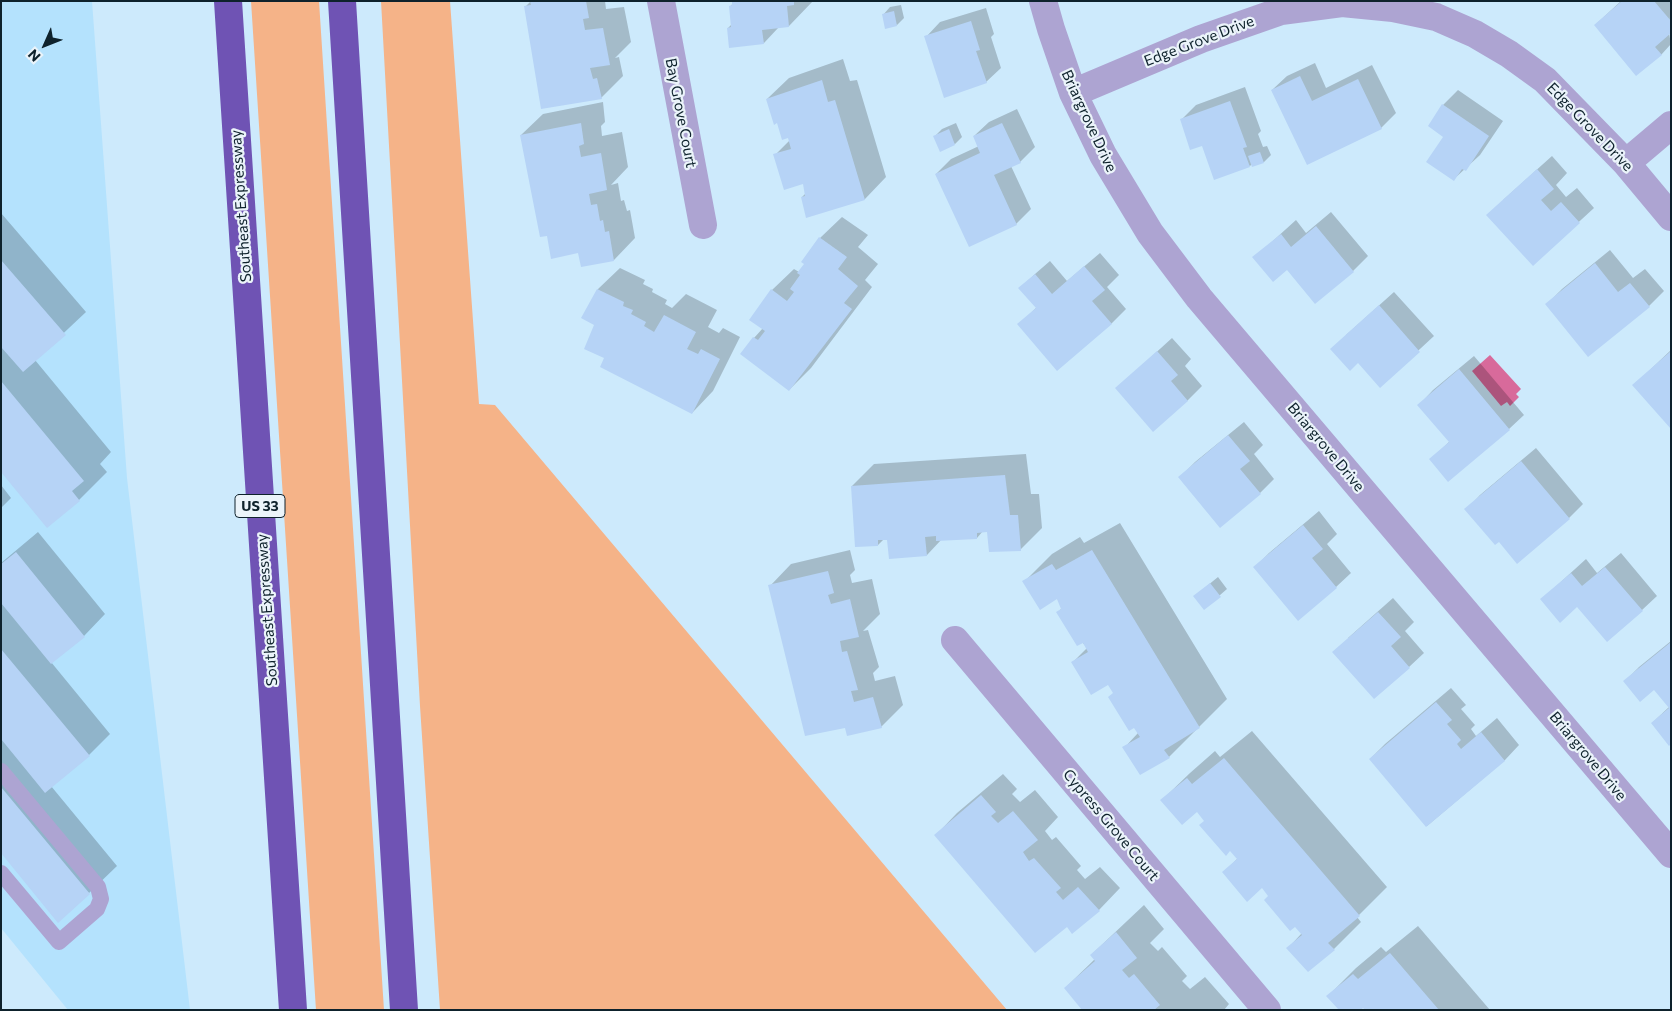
<!DOCTYPE html>
<html>
<head>
<meta charset="utf-8">
<style>
  body { margin:0 }
  #map { position:relative; width:1672px; height:1011px; overflow:hidden; background:#cdeafc; font-family:Commissioner,sans-serif }
  canvas { display:block }
  .frame { position:absolute; inset:0; border:2px solid #0e222c; pointer-events:none }
  .north { position:absolute; left:20px; top:20px; width:50px; height:50px; -webkit-text-stroke:4px #ebf4fa; paint-order:stroke; rotate:226deg; font-size:14px; font-weight:700; line-height:20px; text-align:center; color:#0e222c }
  .north::after { content:''; display:block; margin:auto; width:18px; height:22px; background:#0e222c; clip-path:polygon(50% 0,100% 100%,50% 72%,0 100%) }
</style>
</head>
<body>
<div id="map">
<canvas width="1672" height="1011"></canvas>
<div class="frame"></div>
<div class="north">N</div>
</div>
<script>
const c = document.querySelector('canvas').getContext('2d');
c.lineJoin = 'round';
function fill(path, color) { c.fillStyle = color; c.fill(path, 'evenodd'); }
const toPath = rows => new Path2D(rows.map(r => 'M' + r).join(''));
function strokePath(path, color, width, dash) { c.strokeStyle = color; c.lineWidth = width; c.lineCap = dash ? 'butt' : 'round'; c.setLineDash(dash || []); c.stroke(path); }
function label(font, color, halo, rows, align = 'center') {
  c.font = font + ' Commissioner,sans-serif'; c.lineWidth = 4.5; c.setLineDash([]); c.textBaseline = 'middle'; c.strokeStyle = halo; c.fillStyle = color; for (const [text, x, y, turn = 0] of rows) {
    c.save(); c.translate(x, y); c.rotate((+turn || 0) * Math.PI / 180); c.textAlign = isNaN(turn) ? turn : align; if (halo) c.strokeText(text, 0, 0); c.fillText(text, 0, 0); c.restore();
  }
}
fill(toPath([
  [1,1,92,1,127,478,190,1010,68,1010,1,928]
]), '#b4e2fd');
fill(toPath([
  [251,1,319,1,384,1010,316,1010],
  [381,1,450,1,479,404,495,405,1007,1010,440,1010,420,706]
]), '#f5b388');
fill(toPath([
  [1490,355,1521,389,1516,394,1519,397,1510,406,1507,402,1501,406,1472,371]
]), '#d86a9b');
fill(toPath([
  [531,1,605,1,606,9,624,7,631,42,615,58,619,57,623,76,601,98,525,7],
  [733,1,813,1,789,26,779,27,764,43,728,28,732,24,730,7,733,3],
  [1621,1,1671,1,1669,33,1671,44,1661,55,1595,25],
  [901,5,904,18,897,25,883,15,890,7],
  [986,8,994,34,991,37,1001,68,986,82,926,37,940,22],
  [843,59,850,81,857,80,886,177,865,199,807,217,802,197,806,193,804,183,775,155,790,140,767,99,789,78],
  [1315,63,1326,88,1372,65,1396,113,1381,128,1272,90,1287,76],
  [1245,87,1261,131,1258,134,1263,147,1267,146,1271,155,1264,162,1252,164,1250,166,1202,144,1181,120,1196,105],
  [1458,90,1503,121,1480,155,1454,179,1445,136,1443,105],
  [603,102,605,122,601,126,602,136,622,132,628,167,611,185,618,183,621,201,624,200,627,211,630,210,635,238,614,260,580,252,548,235,521,135,543,114],
  [1017,109,1035,147,1020,162,1011,166,1031,209,1016,224,936,174,951,159,979,146,974,136,989,122],
  [956,123,962,137,955,144,935,136,942,129],
  [1552,156,1567,173,1556,185,1566,197,1577,188,1594,208,1533,264,1503,200],
  [1331,212,1368,256,1353,271,1315,302,1287,269,1254,258,1296,220,1306,233],
  [1,213,86,312,35,360,111,452,100,464,107,472,79,500,47,526,1,470],
  [842,217,868,235,858,247,878,264,865,280,872,287,811,368,789,390,742,354,754,338,763,328,772,290,794,269,799,272,806,264,820,238],
  [1610,250,1633,278,1645,269,1664,291,1649,306,1588,355,1547,304,1562,289],
  [1100,253,1119,275,1107,287,1126,309,1111,324,1019,324,1037,307,1020,288,1035,274,1050,261,1067,281],
  [620,268,645,280,643,284,653,289,652,292,667,300,665,304,672,308,686,294,717,310,708,327,719,333,723,328,740,337,713,391,692,413,605,357,596,324,583,318,598,289],
  [1394,292,1434,336,1380,386,1359,361,1346,335],
  [1172,338,1191,359,1185,366,1202,386,1187,401,1117,388],
  [1671,350,1671,427,1634,385],
  [1474,356,1524,415,1509,429,1449,480,1431,459,1450,441,1419,405,1433,390],
  [1244,422,1263,445,1254,454,1274,479,1260,493,1180,477,1195,462],
  [1536,448,1583,504,1569,518,1499,540,1466,510,1480,495],
  [1026,454,1031,494,1039,494,1042,528,1020,550,988,531,983,531,977,538,942,539,927,555,888,538,884,539,878,545,852,486,874,464],
  [1,485,11,498,1,508],
  [1319,511,1337,534,1327,544,1351,573,1336,587,1255,567,1269,553],
  [1120,523,1227,699,1169,757,1124,748,1138,733,1108,683,1073,662,1087,648,1058,612,1062,608,1057,598,1024,582,1052,554,1080,537,1084,543],
  [38,532,105,614,84,636,51,662,110,734,89,755,51,786,117,866,89,893,1,851,1,563],
  [850,550,855,570,850,575,852,583,872,579,880,614,863,631,868,630,879,667,873,673,875,681,895,676,903,705,881,727,845,727,770,586,791,564],
  [1621,553,1657,596,1642,610,1578,606,1542,599,1586,559,1597,573],
  [1218,577,1227,589,1205,608,1202,590],
  [1393,598,1414,622,1405,631,1424,653,1409,667,1348,638],
  [1671,641,1671,743,1652,723,1669,707,1654,688,1625,681,1639,667],
  [1451,688,1466,705,1461,709,1475,725,1471,729,1476,736,1497,718,1519,745,1505,760,1427,826,1370,759,1385,744],
  [1252,731,1387,887,1357,917,1361,922,1334,949,1288,948,1302,933,1262,887,1224,872,1238,858,1197,810,1162,800,1190,773,1215,751,1220,757],
  [1003,774,1017,789,1012,794,1020,802,1035,790,1058,817,1045,831,1052,840,1056,837,1081,866,1077,870,1085,879,1100,867,1120,888,1099,910,1072,932,1067,926,936,835,957,813],
  [1144,905,1164,929,1150,943,1158,951,1162,947,1187,976,1182,981,1190,989,1205,977,1229,1004,1224,1010,1084,1010,1065,988,1095,959,1091,955],
  [1418,926,1490,1010,1366,1010,1363,1006,1328,996,1356,968,1381,947,1386,952]
]), '#0003');
fill(toPath([
  [530,1,586,1,589,18,583,19,585,30,603,28,610,65,590,68,593,79,597,78,602,99,541,109,524,6,531,5],
  [732,1,794,1,794,5,787,6,789,27,762,30,764,44,729,48,727,28,731,27,729,6,732,5],
  [1622,1,1654,1,1671,21,1671,33,1655,47,1662,55,1636,76,1594,25],
  [894,11,897,26,885,29,882,14],
  [971,21,980,50,976,51,987,83,944,98,924,36],
  [1300,76,1312,101,1358,79,1382,129,1307,165,1271,90],
  [822,80,828,102,835,100,865,200,806,218,801,197,805,196,803,184,784,190,773,154,791,149,788,138,782,140,777,123,774,125,766,99],
  [1230,101,1247,147,1243,148,1250,167,1214,180,1202,146,1190,150,1180,119],
  [1442,104,1489,136,1466,171,1462,169,1454,181,1426,162,1443,137,1428,126],
  [581,123,584,144,579,146,581,157,601,153,607,190,589,194,591,205,597,204,600,221,603,220,605,232,609,231,614,261,581,267,578,253,551,259,547,236,540,237,520,135],
  [1002,123,1021,163,994,175,1017,225,969,247,935,174,980,153,973,136],
  [949,129,955,145,940,152,933,136],
  [1260,152,1264,163,1252,167,1248,156],
  [1537,169,1554,189,1541,200,1551,211,1561,202,1580,223,1533,266,1486,215],
  [1316,226,1354,272,1315,304,1287,270,1273,282,1252,257,1281,234,1291,247],
  [819,237,847,257,838,269,858,286,844,303,852,309,789,391,740,354,753,337,758,340,765,331,749,320,771,289,787,301,794,292,790,289,800,275,797,273,804,264,801,262],
  [1,260,66,335,23,372,1,347],
  [1595,263,1618,292,1630,283,1650,307,1588,357,1545,304],
  [1084,266,1105,290,1092,301,1112,324,1057,371,1017,324,1036,308,1018,288,1035,274,1052,294],
  [597,289,624,302,623,306,633,310,631,314,646,322,644,326,654,332,664,315,696,332,687,349,698,354,701,349,720,359,692,414,600,367,604,358,584,349,594,325,581,318],
  [1379,305,1420,352,1380,388,1358,363,1350,371,1330,349],
  [1157,351,1178,375,1171,381,1188,401,1153,432,1115,388],
  [1671,351,1671,429,1632,385],
  [1459,369,1510,430,1448,482,1429,459,1449,442,1417,405],
  [1,381,84,481,72,491,80,501,47,528,1,472],
  [1228,435,1250,461,1240,469,1261,494,1220,528,1178,477],
  [1521,461,1570,519,1517,564,1499,542,1495,545,1464,509],
  [1005,475,1010,515,1018,515,1021,551,989,552,987,532,977,533,977,539,936,541,936,536,925,537,927,556,889,559,887,540,878,540,878,546,855,547,851,486],
  [1303,525,1323,549,1312,558,1337,588,1298,621,1253,567],
  [1092,550,1200,728,1164,750,1170,758,1140,775,1122,747,1140,737,1134,728,1129,731,1108,697,1113,693,1108,685,1091,695,1071,662,1088,652,1083,643,1077,646,1056,612,1061,609,1057,599,1040,610,1022,581,1052,564,1056,570],
  [16,552,85,637,51,664,1,603,1,564],
  [1605,567,1643,611,1607,642,1577,607,1560,623,1540,599,1571,573,1582,586],
  [828,571,834,593,828,595,831,604,850,599,859,637,840,641,842,652,847,651,858,690,851,691,854,702,873,697,882,728,847,736,845,728,805,736,768,585],
  [1210,583,1221,597,1204,610,1193,596],
  [1378,612,1401,637,1391,646,1410,668,1374,699,1332,652],
  [1671,642,1671,744,1669,746,1651,723,1669,708,1654,690,1640,702,1623,681],
  [1,649,90,756,45,793,1,739],
  [1436,702,1452,720,1447,724,1461,740,1457,744,1461,749,1481,732,1505,761,1426,827,1369,759],
  [1224,758,1360,916,1328,943,1335,950,1308,972,1286,948,1302,935,1295,927,1290,931,1264,900,1268,896,1262,888,1247,902,1222,872,1237,859,1230,851,1226,856,1199,825,1204,821,1197,812,1182,825,1160,800,1187,778,1192,784],
  [1,787,90,894,58,923,1,853],
  [981,795,996,812,991,816,998,823,1013,811,1038,840,1023,852,1029,861,1034,858,1061,888,1056,892,1063,900,1078,887,1100,911,1072,934,1067,927,1035,953,934,835],
  [1116,932,1137,958,1122,970,1129,978,1134,974,1160,1005,1154,1010,1082,1010,1064,988,1095,961,1090,955],
  [1390,953,1439,1010,1365,1010,1363,1008,1361,1010,1339,1010,1326,996,1353,974,1358,979]
]), '#b6d3f6');
strokePath(toPath([
  [1,771,98,887,101,899,97,909,59,942,1,873]
]), '#ada4d2', 16);
strokePath(toPath([
  [661,1,703,225],
  [1043,1,1051,29,1073,93,1103,155,1150,233,1199,298,1671,854],
  [1073,93,1201,39,1281,11,1342,3,1393,8,1436,17,1475,34,1509,54,1545,80,1626,163,1671,217],
  [1626,163,1671,125],
  [955,640,1267,1010]
]), '#ada4d2', 28);
strokePath(toPath([
  [228,1,293,1010],
  [342,1,404,1010]
]), '#6f53b4', 28);
for (const [x, y, w] of [
  [260,506,50]
]) { const box = new Path2D(); box.roundRect(x - w / 2, y - 11.5, w, 23, 4); c.fillStyle = '#ebf4fa'; c.fill(box); strokePath(box, '#0e222c', 1); }
label('bold 14px', '#0e222c', null, [
  ["US 33",260,506]
]);
label('15px', '#0e222c', '#ebf4fa', [
  ["Edge Grove Drive",1199,41,-21],
  ["Bay Grove Court",681,113,79],
  ["Briargrove Drive",1089,121,65],
  ["Edge Grove Drive",1590,127,46],
  ["Southeast Expressway",241,206,-94],
  ["Briargrove Drive",1326,447,50],
  ["Southeast Expressway",267,610,-94],
  ["Briargrove Drive",1588,756,50],
  ["Cypress Grove Court",1111,825,50]
]);
</script>
</body>
</html>
